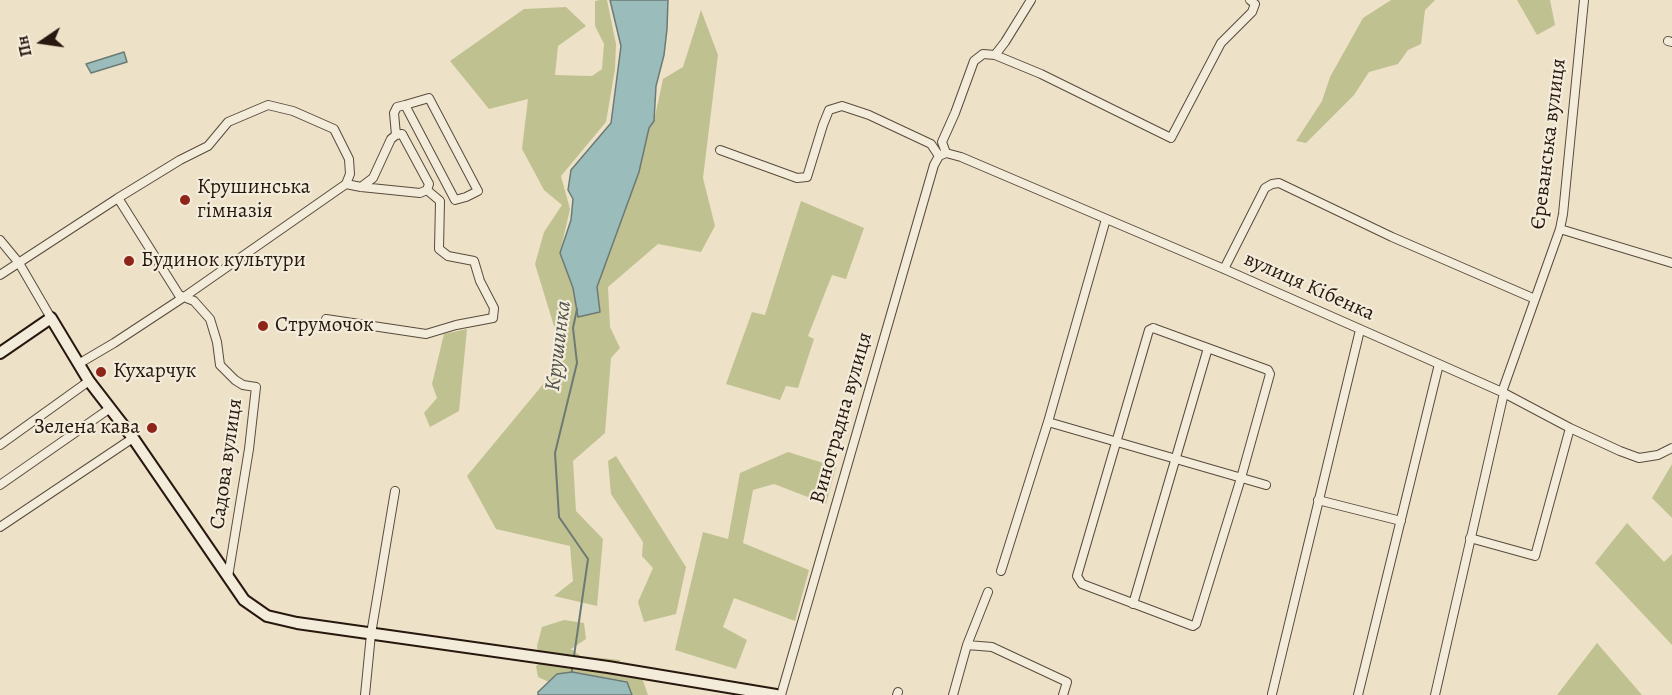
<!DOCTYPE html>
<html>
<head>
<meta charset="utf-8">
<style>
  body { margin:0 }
  #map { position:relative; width:1672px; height:695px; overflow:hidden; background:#ede1c7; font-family:Alegreya,serif }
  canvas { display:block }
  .north { position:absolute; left:12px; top:12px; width:60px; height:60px; -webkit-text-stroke:4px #f3ecdb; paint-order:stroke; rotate:257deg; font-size:16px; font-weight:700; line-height:24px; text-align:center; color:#28170e }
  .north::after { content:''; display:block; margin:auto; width:21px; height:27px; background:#28170e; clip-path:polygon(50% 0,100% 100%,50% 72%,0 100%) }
</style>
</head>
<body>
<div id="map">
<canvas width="1672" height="695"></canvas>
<div class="north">Пн</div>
</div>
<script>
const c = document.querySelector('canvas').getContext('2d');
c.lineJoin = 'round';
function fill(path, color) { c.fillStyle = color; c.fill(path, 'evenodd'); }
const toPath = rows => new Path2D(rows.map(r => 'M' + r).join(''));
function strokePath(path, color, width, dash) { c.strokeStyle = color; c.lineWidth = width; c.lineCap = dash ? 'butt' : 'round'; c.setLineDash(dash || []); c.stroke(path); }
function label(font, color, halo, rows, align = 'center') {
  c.font = font + ' Alegreya,serif'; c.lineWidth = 4.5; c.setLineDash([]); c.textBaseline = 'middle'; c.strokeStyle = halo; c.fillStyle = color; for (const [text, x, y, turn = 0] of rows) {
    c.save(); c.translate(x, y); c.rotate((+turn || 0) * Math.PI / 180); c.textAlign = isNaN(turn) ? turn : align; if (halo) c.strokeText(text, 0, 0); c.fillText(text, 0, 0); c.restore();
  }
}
fill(toPath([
  [600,0,607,0,616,44,615,69,606,122,561,176,570,209,560,253,573,288,579,317,600,311,597,287,601,274,639,172,649,128,654,121,663,79,683,67,701,10,718,55,703,178,715,226,701,252,658,244,608,287,610,327,620,348,611,358,605,433,573,461,576,511,603,539,597,606,554,596,573,581,570,546,496,529,467,476,564,359,535,264,544,232,562,205,544,190,522,149,528,99,489,109,450,61,524,9,566,7,586,26,558,46,555,75,592,76,602,69,604,44,595,26,595,1],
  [1391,0,1435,0,1425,10,1421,44,1408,50,1398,64,1369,72,1354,95,1306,143,1296,141,1322,101,1330,77,1363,18],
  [1517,0,1550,0,1555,25,1537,35],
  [801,201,864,228,846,279,832,275,808,336,814,339,798,388,786,386,780,400,726,384,752,312,765,315],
  [467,329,459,411,430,427,424,413,437,398,432,384,444,334],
  [788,452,836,467,826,504,774,484,753,490,743,543,809,570,795,621,734,598,723,627,747,640,736,669,675,650,703,532,728,539,740,473],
  [616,456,686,567,676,614,644,622,638,602,653,568,642,556,643,542,611,494,608,461],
  [1672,464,1672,518,1652,498],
  [1627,523,1664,562,1672,554,1672,645,1595,563],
  [564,620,584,623,586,639,571,649,581,656,620,660,618,665,538,655,537,646,542,627],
  [1597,643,1642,695,1557,695],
  [540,663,556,663,641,675,648,695,632,695,627,681,572,672,557,674,549,682,538,677,536,666]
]), '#c0c190');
const water = toPath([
  [610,0,668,0,667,29,664,55,656,86,654,121,649,128,639,172,597,287,600,312,578,317,573,288,560,253,571,220,573,199,568,190,571,170,611,123,621,46,610,0],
  [124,52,127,62,91,73,86,64,124,52],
  [572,672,627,682,632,695,538,695,538,692,557,674,572,672]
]);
fill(water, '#9abcba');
strokePath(water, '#6c7a75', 1.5);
strokePath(toPath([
  [574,656,588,559,559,517,555,453,577,363,573,328,577,309],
  [572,672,572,669]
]), '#6c7a75', 2);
const street = toPath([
  [1668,41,1672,42],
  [995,55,1041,74,1171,138,1221,43,1252,12,1255,4,1250,0],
  [396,135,394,113,397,107,405,105,455,200,466,197,478,191,429,98,405,105],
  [720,150,797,178,807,177,823,125,829,110,842,106,869,115,931,144,939,156],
  [946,153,942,142,955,113,974,61,983,54,995,55,1005,42,1031,0],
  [346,184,361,187,420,193,427,190,429,184,402,134,396,135,391,139,373,178,361,187],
  [118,198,179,295,194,301,210,319,217,342,220,365,235,380,243,385,256,387,249,449,228,577],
  [1560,229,1672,263],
  [0,240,19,263,51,318],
  [1224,269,1265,188,1272,184,1279,183,1392,237,1535,299],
  [0,275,118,198,180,160,208,146,228,122,268,105,293,111,334,129,349,159,350,174,346,184,184,297,114,343,80,363],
  [326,319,426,334,456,325,493,318,494,308,480,281,474,261,448,256,439,249,440,201,427,190],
  [1153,328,1268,370,1270,374,1241,478,1196,624,1193,626,1082,584,1077,576,1149,330,1153,328],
  [1502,392,1560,229,1563,214,1584,0],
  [1048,422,1266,485],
  [0,445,89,381],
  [0,485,109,409],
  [1318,500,1401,521],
  [0,527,133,438],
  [1470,538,1535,556,1570,428],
  [1001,571,1048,422,1106,219],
  [1133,604,1208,348],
  [967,645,992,647,1067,682,1063,695],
  [1272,694,1360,330],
  [365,695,371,634,395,491],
  [781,695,934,165,939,156,946,153,961,157,1224,269,1439,364,1502,392,1570,428,1620,451,1639,458,1658,455,1672,448],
  [897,695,898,692],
  [953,695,967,645,988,592],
  [1358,695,1439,364],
  [1435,695,1504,393]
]);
const secondary = toPath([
  [0,353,51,318,89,381,133,438,244,600,267,616,297,623,608,667,776,695]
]);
strokePath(street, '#594a3c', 10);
strokePath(secondary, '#28170e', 14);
strokePath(street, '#f3ecdb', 8);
strokePath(secondary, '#f3ecdb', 10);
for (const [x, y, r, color] of [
  [185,200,6,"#8f2418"],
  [129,261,6,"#8f2418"],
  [263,326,6,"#8f2418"],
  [101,372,6,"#8f2418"],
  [152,428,6,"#8f2418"]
]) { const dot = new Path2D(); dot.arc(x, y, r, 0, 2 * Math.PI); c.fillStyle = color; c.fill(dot); strokePath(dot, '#f3ecdb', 2); }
label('21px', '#28170e', '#f3ecdb', [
  ["Єреванська вулиця",1549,144,-83],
  ["вулиця Кібенка",1309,287,24],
  ["Виноградна вулиця",842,418,-74],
  ["Садова вулиця",227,464,-82]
]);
label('21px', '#28170e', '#f3ecdb', [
  ["Крушинська",197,188],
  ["гімназія",197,212],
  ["Будинок культури",141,261],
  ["Струмочок",275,326],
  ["Кухарчук",113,372],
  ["Зелена кава",140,428,"right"]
], 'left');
label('italic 22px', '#50514a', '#f3ecdb', [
  ["Крушинка",559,346,-83]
]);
</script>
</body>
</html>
